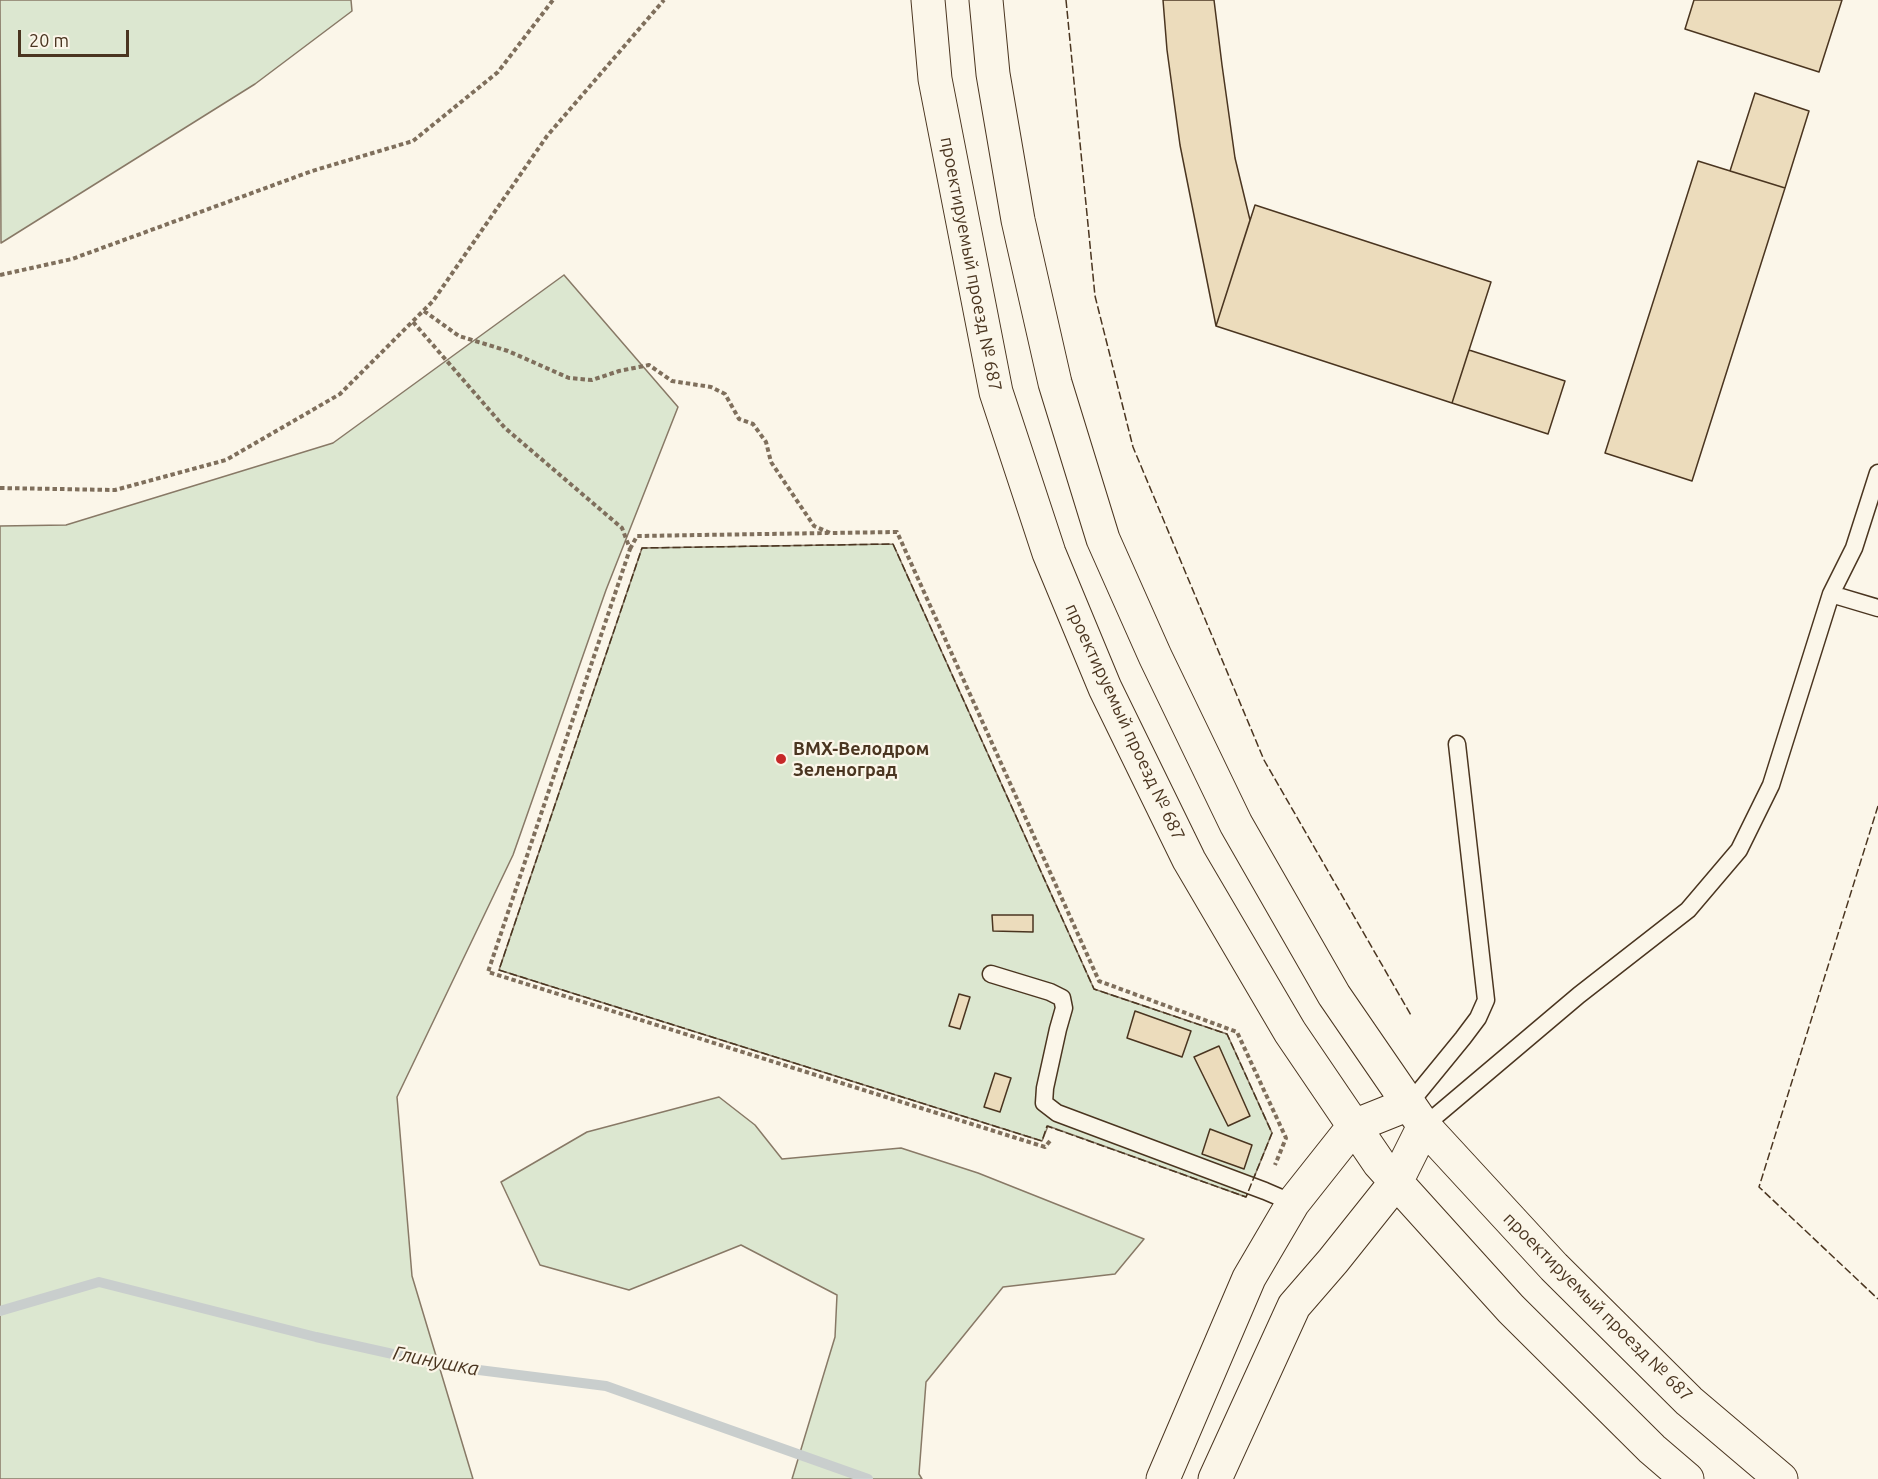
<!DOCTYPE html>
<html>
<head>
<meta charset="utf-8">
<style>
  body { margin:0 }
  #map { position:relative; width:1878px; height:1479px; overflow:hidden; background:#fbf6e9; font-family:Ubuntu,sans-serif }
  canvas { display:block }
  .scale { position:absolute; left:18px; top:30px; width:111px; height:27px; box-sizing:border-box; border:3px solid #4a3520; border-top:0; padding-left:8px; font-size:18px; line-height:21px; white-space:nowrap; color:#4a3520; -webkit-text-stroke:4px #fbf6e9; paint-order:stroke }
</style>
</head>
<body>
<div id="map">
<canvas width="1878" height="1479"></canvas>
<div class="scale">20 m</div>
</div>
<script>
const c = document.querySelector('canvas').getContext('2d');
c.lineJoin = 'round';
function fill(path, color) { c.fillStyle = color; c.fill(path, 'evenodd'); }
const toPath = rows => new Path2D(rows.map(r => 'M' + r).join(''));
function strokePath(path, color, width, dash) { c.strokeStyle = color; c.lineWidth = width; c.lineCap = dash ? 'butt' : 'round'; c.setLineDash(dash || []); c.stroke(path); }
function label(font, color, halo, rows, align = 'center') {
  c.font = font + ' Ubuntu,sans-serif'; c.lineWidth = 4.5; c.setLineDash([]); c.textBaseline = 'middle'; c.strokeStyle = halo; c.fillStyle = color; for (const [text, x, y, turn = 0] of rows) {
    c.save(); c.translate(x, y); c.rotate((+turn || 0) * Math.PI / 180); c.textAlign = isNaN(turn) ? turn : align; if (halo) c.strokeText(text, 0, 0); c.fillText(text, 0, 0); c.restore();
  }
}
const green = toPath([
  [0,0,351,0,352,11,255,84,1,243,0,0],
  [564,275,678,407,606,590,513,855,397,1097,412,1276,473,1479,0,1479,0,526,66,525,333,443,564,275],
  [893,544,1094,989,1227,1034,1272,1133,1246,1197,1048,1126,1042,1141,499,970,642,548,893,544],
  [719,1097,755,1125,782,1159,901,1148,978,1173,1144,1239,1115,1274,1003,1287,926,1382,919,1474,922,1479,792,1479,835,1337,837,1295,741,1245,629,1290,540,1265,501,1182,587,1132,719,1097]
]);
fill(green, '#dce7d0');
strokePath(green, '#887966', 1.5);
strokePath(toPath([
  [0,1311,99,1282,316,1337,447,1366,606,1386,868,1479]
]), '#c9cecd', 10);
const building = toPath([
  [1163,0,1214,0,1222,65,1235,158,1250,220,1216,326,1180,145,1167,50,1163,0],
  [1694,0,1842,0,1819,72,1685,29,1694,0],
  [1755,93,1809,111,1785,188,1730,171,1755,93],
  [1698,161,1785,188,1692,481,1605,453,1698,161],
  [1255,205,1491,282,1452,403,1216,326,1255,205],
  [1469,350,1565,381,1548,434,1452,403,1469,350],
  [992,915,1033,915,1033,932,993,931,992,915],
  [959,994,970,997,960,1029,949,1026,959,994],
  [1135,1011,1191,1031,1182,1057,1127,1038,1135,1011],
  [1219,1046,1250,1116,1228,1126,1194,1057,1219,1046],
  [995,1073,1011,1078,1000,1112,984,1107,995,1073],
  [1210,1129,1252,1145,1244,1169,1202,1154,1210,1129]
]);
fill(building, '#ecdcbc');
strokePath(building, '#4a3520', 1.5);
const lane = toPath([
  [1831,594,1878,608],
  [991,974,1050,992,1062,998,1064,1008,1058,1029,1045,1088,1044,1103,1057,1113,1265,1191,1293,1203],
  [1409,1104,1463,1038,1478,1018,1486,1000,1457,744],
  [1424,1126,1579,995,1688,910,1739,850,1771,785,1831,594,1854,548,1878,473]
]);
const street = toPath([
  [928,0,935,79,996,392,1049,553,1105,688,1189,860,1290,1032,1379,1163,1511,1309,1652,1449,1687,1479],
  [986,0,993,74,1018,220,1055,383,1103,539,1155,656,1236,824,1334,995,1424,1126,1554,1267,1689,1401,1781,1479],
  [1163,1479,1249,1278,1293,1203,1354,1126,1409,1104],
  [1215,1479,1294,1306,1333,1261,1396,1182,1424,1126]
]);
strokePath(lane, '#4a3520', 19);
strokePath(street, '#4a3520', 35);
strokePath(toPath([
  [0,275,72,259,312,171,413,141,498,72,553,0],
  [424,311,459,336,508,351,569,378,592,380,619,371,649,365,672,381,711,387,725,394,739,419,753,424,766,442,771,462,814,526,830,533,897,532,1099,981,1237,1032,1286,1138,1275,1165],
  [413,322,505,428,622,528,630,549,488,972,1045,1147,1050,1141],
  [0,488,115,490,226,460,340,394,433,301,547,136,664,0],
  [630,549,637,536,828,533]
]), '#7f6f5c', 4, [4.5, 3]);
strokePath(lane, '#fbf6e9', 16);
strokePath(street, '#fbf6e9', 33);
strokePath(toPath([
  [1066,0,1095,296,1133,447,1264,760,1412,1017],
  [893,544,1094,989,1227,1034,1272,1133,1246,1197,1047,1126,1042,1141,499,970,642,548,893,544],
  [1878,806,1759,1187,1878,1299]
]), '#4a3520', 1.5, [8, 3]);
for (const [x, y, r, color] of [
  [781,759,6,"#c62828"]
]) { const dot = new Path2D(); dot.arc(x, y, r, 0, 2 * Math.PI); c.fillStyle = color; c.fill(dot); strokePath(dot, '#fbf6e9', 2); }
label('18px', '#4a3520', '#fbf6e9', [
  ["проектируемый проезд № 687",971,264,79],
  ["проектируемый проезд № 687",1125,722,65],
  ["проектируемый проезд № 687",1598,1307,45]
]);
label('bold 18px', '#4a3520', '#fbf6e9', [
  ["BMX-Велодром",793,749],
  ["Зеленоград",793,770]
], 'left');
label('italic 20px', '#4a3520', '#fbf6e9', [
  ["Глинушка",436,1361,11]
]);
</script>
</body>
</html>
